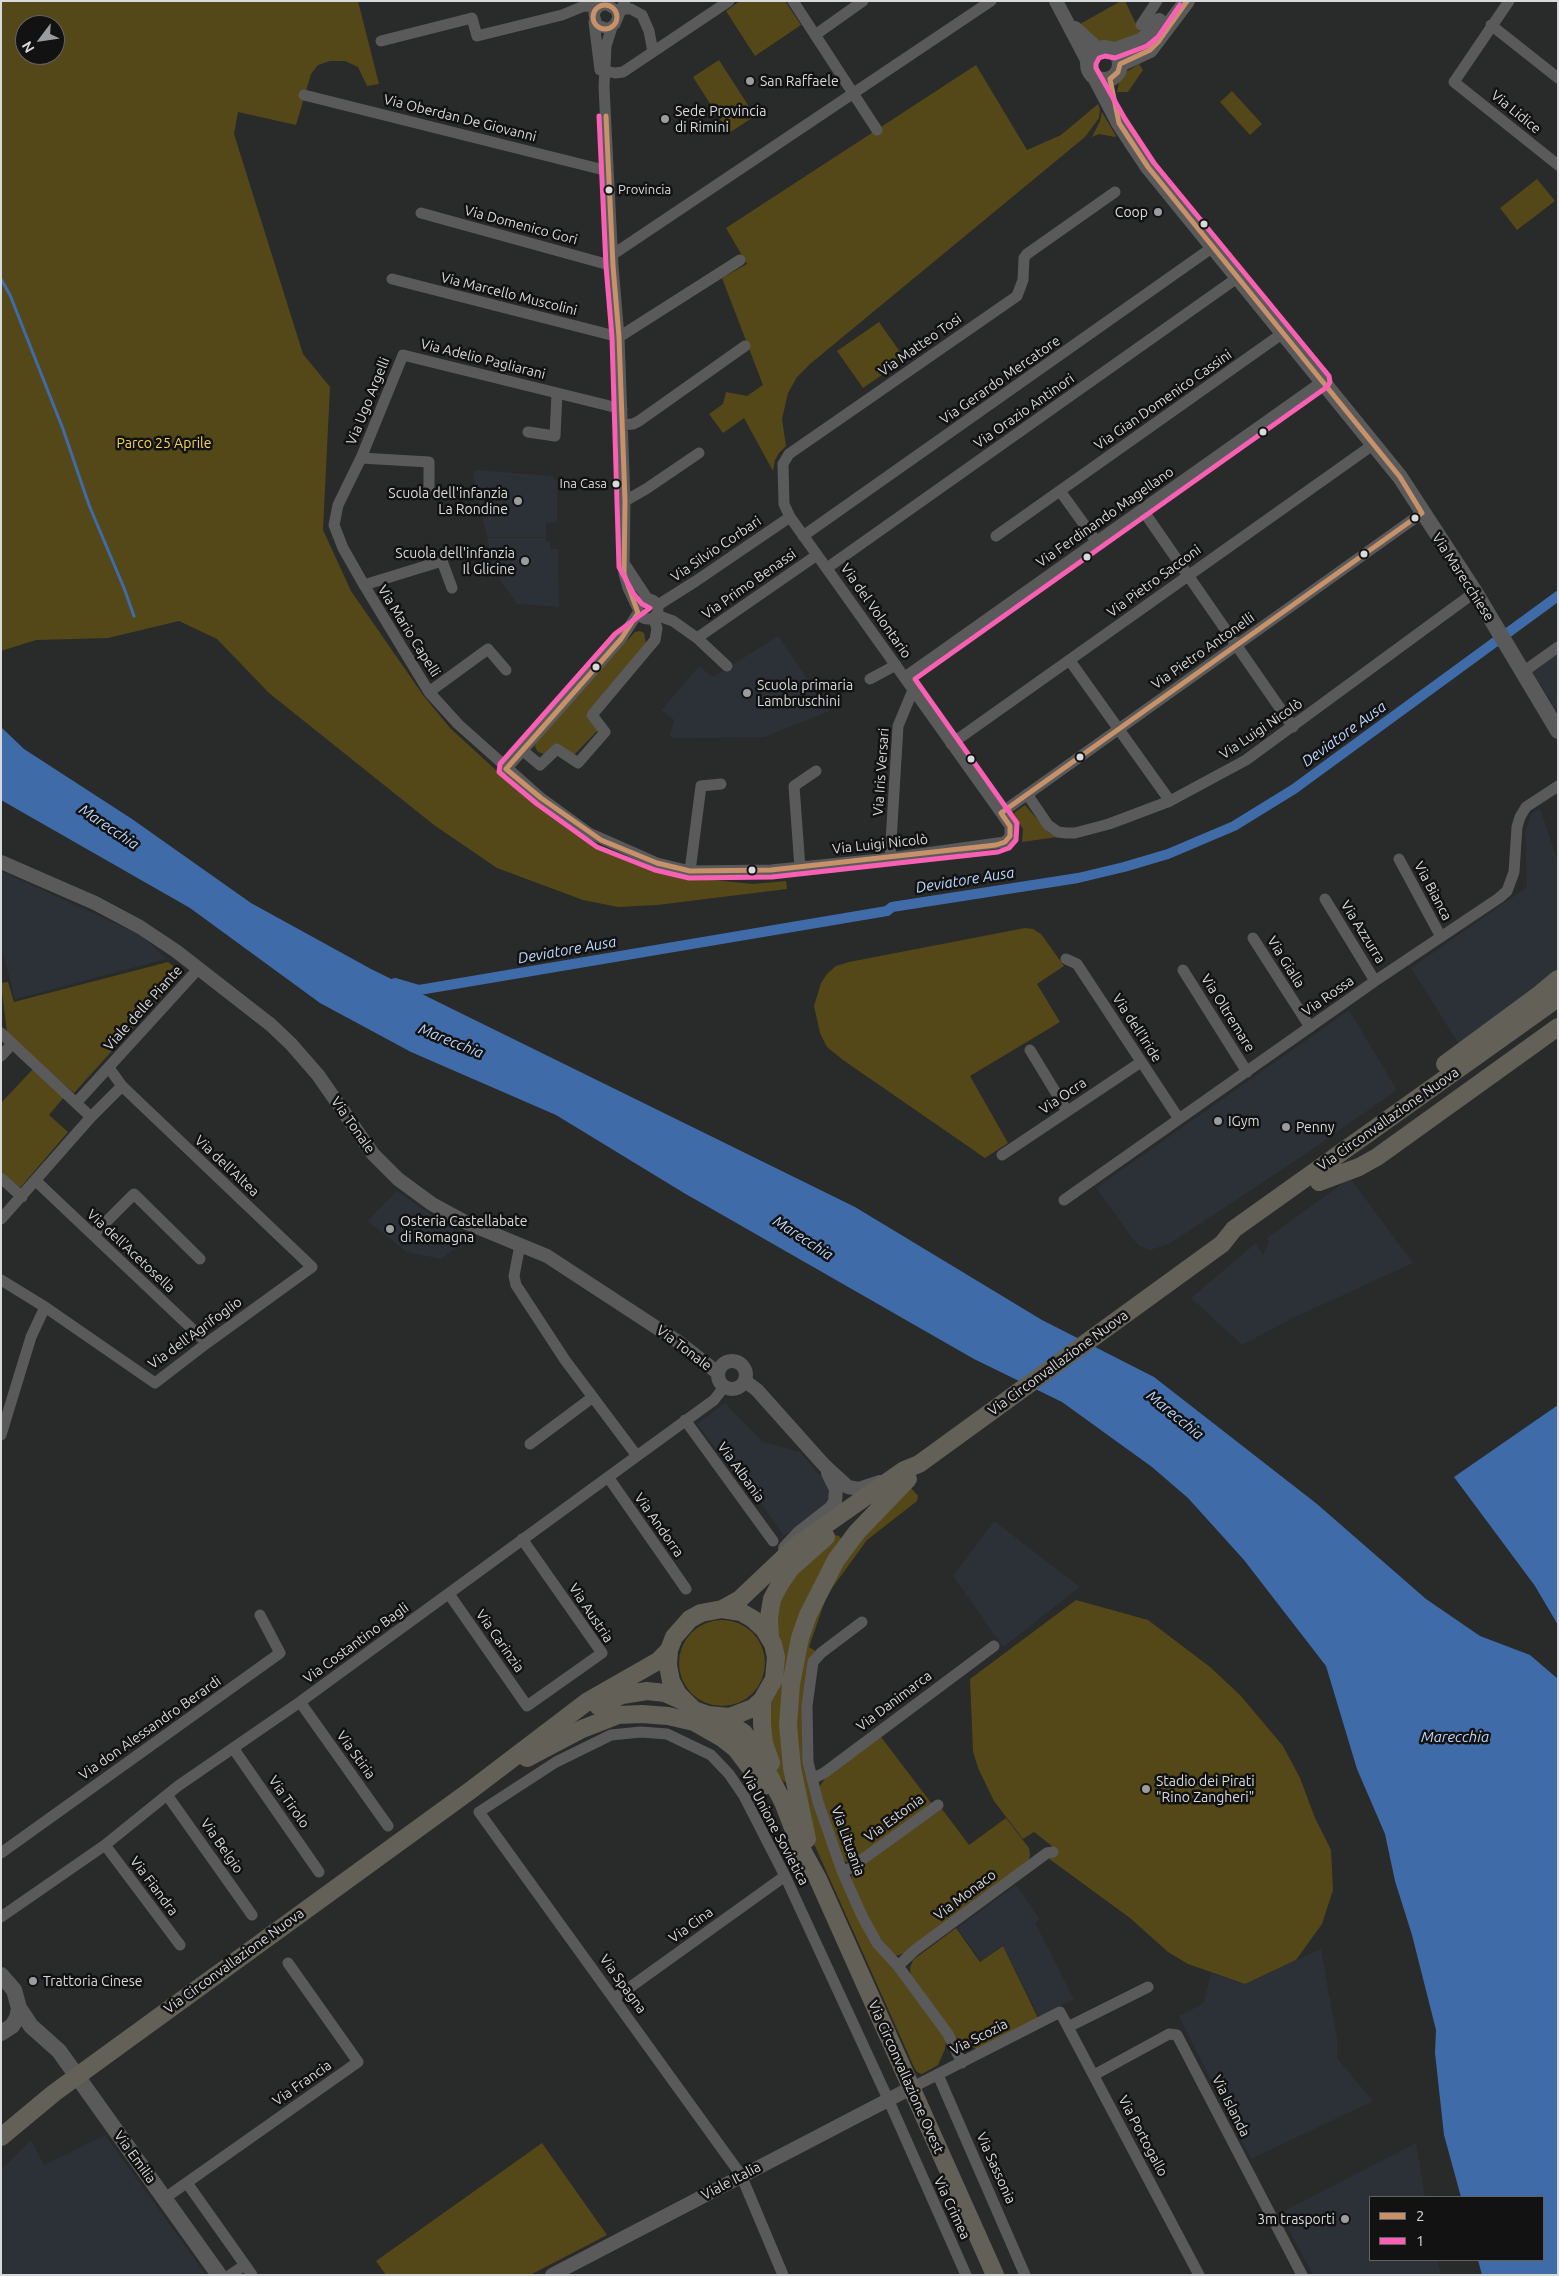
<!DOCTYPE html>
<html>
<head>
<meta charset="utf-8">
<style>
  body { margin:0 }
  #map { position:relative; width:1559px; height:2276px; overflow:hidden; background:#292a2a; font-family:Ubuntu,sans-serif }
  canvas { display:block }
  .frame { position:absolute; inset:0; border:2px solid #d9dadb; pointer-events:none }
  .legend { position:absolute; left:1369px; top:2196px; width:175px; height:65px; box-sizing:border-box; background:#121213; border:1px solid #626263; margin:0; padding:6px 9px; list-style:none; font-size:15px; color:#d9dadb }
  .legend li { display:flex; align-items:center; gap:10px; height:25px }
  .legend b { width:25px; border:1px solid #626263 }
  .north { position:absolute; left:15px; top:15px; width:50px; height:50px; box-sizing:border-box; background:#121213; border:1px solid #626263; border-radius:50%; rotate:239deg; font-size:14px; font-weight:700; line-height:20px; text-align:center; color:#d9dadb }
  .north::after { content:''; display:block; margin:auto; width:18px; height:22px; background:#9b9c9d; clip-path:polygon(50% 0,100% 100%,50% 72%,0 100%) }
</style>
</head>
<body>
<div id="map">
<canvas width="1559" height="2276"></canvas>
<div class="frame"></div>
<ul class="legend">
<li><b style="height:6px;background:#c7916a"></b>2</li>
<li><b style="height:6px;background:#f860b3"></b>1</li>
</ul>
<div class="north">N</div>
</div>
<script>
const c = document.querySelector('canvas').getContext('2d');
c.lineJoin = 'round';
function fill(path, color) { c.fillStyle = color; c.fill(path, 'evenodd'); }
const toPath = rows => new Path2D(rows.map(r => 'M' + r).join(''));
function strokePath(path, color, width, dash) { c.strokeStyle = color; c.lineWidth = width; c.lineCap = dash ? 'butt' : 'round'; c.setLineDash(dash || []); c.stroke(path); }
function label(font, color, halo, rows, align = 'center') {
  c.font = font + ' Ubuntu,sans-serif'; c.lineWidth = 5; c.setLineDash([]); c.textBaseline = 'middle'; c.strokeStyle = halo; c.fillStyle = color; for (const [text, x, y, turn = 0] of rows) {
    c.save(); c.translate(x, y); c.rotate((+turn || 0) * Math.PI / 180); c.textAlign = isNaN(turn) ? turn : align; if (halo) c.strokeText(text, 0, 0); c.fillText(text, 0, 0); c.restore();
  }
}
fill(toPath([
  [476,470,552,476,557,481,557,522,546,523,546,537,487,537,473,476],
  [487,538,546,538,546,542,550,542,550,549,558,549,559,607,517,604,495,573],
  [778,636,830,711,764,737,673,738,670,735,674,720,661,710,699,666,713,677],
  [1558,653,1558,713,1532,671],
  [1540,808,1558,862,1558,969,1522,1001,1460,1046,1411,968,1527,887,1525,831,1531,815],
  [1,871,141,935,166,959,15,999,1,945],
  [1349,1010,1397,1090,1304,1155,1169,1244,1150,1250,1140,1246,1133,1239,1096,1188],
  [1350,1178,1413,1263,1295,1317,1242,1345,1191,1298,1256,1243,1263,1255,1269,1243,1267,1238],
  [397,1191,463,1237,462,1243,441,1259,407,1252,367,1221],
  [725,1403,763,1442,800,1452,828,1485,830,1494,824,1507,784,1536,740,1473,736,1475,697,1424],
  [994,1521,1080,1587,1003,1647,953,1576],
  [1016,1885,1040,1919,1035,1923,1074,1999,1039,2017,1003,1945,981,1961,957,1928],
  [1321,1949,1337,2038,1337,2058,1373,2101,1251,2159,1179,2016,1204,2003,1211,1973,1245,1984],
  [105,2135,206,2275,1,2275,1,2170,31,2140,44,2165],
  [1416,2143,1425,2197,1370,2197,1370,2260,1438,2260,1441,2275,1313,2275,1280,2213]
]), '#2c3137');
fill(toPath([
  [1,1,358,1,379,84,367,86,358,67,345,61,330,61,318,65,311,74,296,125,238,112,234,134,303,354,330,387,323,530,351,591,423,695,450,728,534,805,596,848,655,870,703,879,753,884,786,881,787,889,657,905,618,907,583,900,497,868,434,825,269,693,217,639,179,621,108,638,36,640,1,651],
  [25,25,55,25,55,55,25,55],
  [740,1,785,1,801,25,755,56,726,11],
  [1121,1,1125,1,1141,34,1110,44,1097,41,1086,32,1080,24],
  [719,60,755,116,729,133,693,77],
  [1139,64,1143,70,1128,92,1117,92,1120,78,1126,72],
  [976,65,1027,150,1061,135,1098,104,1100,109,1099,118,1085,137,810,364,797,377,788,393,782,419,786,446,779,453,775,460,773,471,744,418,723,433,709,414,723,404,726,392,747,396,763,385,722,278,747,264,726,228],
  [1232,91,1262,124,1250,135,1220,102],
  [1102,112,1116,136,1115,137,1099,134,1092,137,1100,121],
  [1537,179,1555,201,1517,230,1500,208],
  [879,322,905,359,863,388,837,351],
  [640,631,644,633,646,643,586,714,598,730,574,755,557,743,549,752,544,754,538,752,535,747,536,740,635,632],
  [1025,805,1048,832,1057,837,1022,842,1023,829,1014,814,1015,812],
  [1025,928,1033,929,1041,934,1064,966,1037,984,1060,1022,970,1076,1008,1143,985,1158,843,1060,827,1047,820,1033,814,1006,821,983,827,974,836,966,849,962],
  [168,962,182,973,74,1093,7,1033,1,983,8,982,14,1002],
  [33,1069,64,1097,49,1115,68,1132,20,1188,1,1171,1,1103],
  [911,1488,918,1496,917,1501,867,1540,827,1595,809,1647,817,1652,803,1721,823,1833,897,1972,944,2035,946,2041,945,2049,938,2065,922,2074,917,2072,914,2067,815,1846,804,1816,790,1751,800,1654,840,1561],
  [835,1535,839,1536,842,1540,823,1573,780,1725,781,1742,787,1781,784,1782,779,1776,766,1739,775,1604,816,1549],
  [1076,1600,1148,1620,1210,1667,1240,1695,1283,1746,1300,1778,1315,1818,1331,1850,1333,1890,1322,1924,1296,1960,1245,1984,1188,1964,1168,1952,1130,1918,1048,1858,1053,1854,1052,1846,1034,1832,1023,1839,994,1801,978,1768,973,1751,970,1679],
  '679 1663a43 43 0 1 1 86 0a43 43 0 1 1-86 0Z',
  [881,1737,932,1804,850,1862,846,1862,843,1860,820,1793,820,1786,826,1777],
  [942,1809,969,1845,1006,1818,1029,1848,1030,1855,1028,1863,906,1953,895,1956,873,1929,851,1881,852,1875,855,1870],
  [956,1928,980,1962,1003,1946,1038,2018,978,2050,955,2037,911,1977,910,1968,913,1960],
  [542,2143,607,2235,530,2275,386,2275,376,2261]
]), '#544818');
fill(toPath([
  [1,727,24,749,132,819,251,903,371,969,855,1207,1042,1320,1154,1377,1317,1504,1426,1599,1480,1636,1530,1655,1558,1679,1558,2275,1482,2275,1478,2260,1543,2260,1543,2197,1461,2197,1444,2135,1435,2053,1436,2030,1412,1935,1395,1881,1385,1834,1357,1769,1326,1666,1244,1560,1188,1498,1152,1467,1062,1402,974,1359,684,1193,556,1115,411,1052,320,1003,190,908,1,800],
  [1558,1405,1558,1625,1535,1586,1454,1477]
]), '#3f6ca9');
strokePath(toPath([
  [1,279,10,295,63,429,89,505,124,588,134,616]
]), '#3f6ca9', 3);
strokePath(toPath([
  [395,983,419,990,887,911,892,907,1078,878,1124,867,1168,854,1234,826,1294,789,1558,596]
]), '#3f6ca9', 10);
strokePath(toPath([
  [793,1,877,130],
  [1509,1,1454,82,1558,165],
  [623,9,631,9,642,15,649,31,653,52],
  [618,17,616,10,606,4,598,7,594,14,597,25,608,29,615,24,625,1],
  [594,22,600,70],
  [1141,25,1157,1],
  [1491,25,1558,78],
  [612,27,606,46,604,87,613,266,619,337,625,501,624,574,628,588,637,607],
  [815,35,863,1],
  [381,41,472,18,477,36,562,15,584,6,598,7],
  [606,71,615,73,623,72,729,1],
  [304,95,608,171],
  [421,213,613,266],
  [612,255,991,1],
  [392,279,619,337,740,260],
  [622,409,403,355,361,458,338,505,334,525,343,548,364,585,429,692,458,724,541,798,589,833,657,863,690,871,771,870,890,858,1005,842,1010,836,1010,826,1001,813,790,517,784,504,783,464,789,454,1017,296,1023,280,1024,258,1027,254,1115,192],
  [622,425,633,424,639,421,745,346],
  [528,432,555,436,557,393],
  [361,458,429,462,429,490],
  [1060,491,1096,541],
  [625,501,646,489,699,453],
  [1142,509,1293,727],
  [803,536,1213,247],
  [996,536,1283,333],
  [626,566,647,598],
  [827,568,1237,278],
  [364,585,442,561,452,588],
  '638 609a10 10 0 1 1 20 0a10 10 0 1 1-20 0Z',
  [658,605,696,581,790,517],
  [656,615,673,621,697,638,727,666],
  [697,638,817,555],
  [1070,661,1170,801],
  [1523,672,1558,647],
  [905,677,1323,381],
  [870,679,896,665],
  [429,692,488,649,506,670],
  [951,744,1374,444],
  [522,750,540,765,557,749,578,763,605,732,592,715,655,640,657,628,653,618],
  [506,769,621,639,638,613],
  [1027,794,1048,825,1058,832,1066,833,1075,833,1109,824,1170,801,1246,760,1475,592],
  [1001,813,1422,513],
  [890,858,898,726,913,690],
  [1399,859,1441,937],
  [800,868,794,786,816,771],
  [690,871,701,786,721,784],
  [1325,899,1375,981],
  [1253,938,1310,1027],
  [1066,959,1077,964,1179,1119],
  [1183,970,1247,1072],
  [1,1033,91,1117],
  [1030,1050,1067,1111],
  [1,1056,12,1044],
  [76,1103,199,968],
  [1002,1155,1141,1062],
  [1,1178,22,1197],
  [36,1181,207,1343],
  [1064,1200,1375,981,1499,898,1507,891,1514,872,1517,827,1520,817,1526,807,1558,786],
  [1,1219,91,1117,122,1086],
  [93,1235,134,1194,200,1259],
  [520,1245,514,1276,516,1285,565,1360,637,1456],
  [1,1280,45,1307,155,1383,207,1343,312,1267,122,1086,109,1068],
  [685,1420,773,1541],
  [1,1435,31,1337,45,1307],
  [530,1444,593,1397],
  [608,1477,686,1589],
  [449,1594,527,1706,602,1653,522,1539],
  [862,1622,821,1653,813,1662,807,1706,808,1762,818,1802,842,1871,862,1916,877,1943,898,1966,948,2034,962,2063],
  [300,1702,388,1826],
  [233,1748,319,1872],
  [812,1779,824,1773,994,1646],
  [167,1795,252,1915],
  [105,1845,180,1945],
  [1,1853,280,1653,260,1615],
  [842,1871,849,1869,938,1805],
  [1,1917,105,1845,178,1786,300,1702,637,1456,714,1400,724,1387],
  [898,1966,915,1950,1047,1853,1053,1852],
  [615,1998,785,1876],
  [1068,2027,1148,1987],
  [938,2075,1025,2275],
  [1094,2075,1169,2034,1177,2035,1302,2275],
  [911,2088,1060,2012,1199,2275],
  [187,2183,245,2265],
  [165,2198,358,2062,288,1963],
  [230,2275,245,2265,252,2275],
  [783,2275,741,2175,479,1812,556,1762,611,1735,641,1732,667,1734,711,1755,729,1774,744,1796,785,1876,888,2099,966,2275]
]), '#5a5a5b', 11);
strokePath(toPath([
  [1056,1,1088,62],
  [1075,28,1098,49],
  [1,862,95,903,140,927,176,951,271,1025,291,1044,318,1075,373,1154,398,1179,432,1204,467,1223,547,1256,677,1341,718,1373],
  '718 1375a14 14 0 1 1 28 0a14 14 0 1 1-28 0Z',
  [745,1381,757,1390,824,1465,848,1487,859,1489,880,1482],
  [785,1548,799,1533,831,1508,835,1502,836,1489,828,1473],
  [552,2275,911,2088]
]), '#5a5a5b', 14);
strokePath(toPath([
  '1088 64a16 16 0 1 1 32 0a16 16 0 1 1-32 0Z',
  [1113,51,1143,40,1159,21],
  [1120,64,1150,50,1187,1],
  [1095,77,1119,123,1148,167,1400,477,1475,592,1558,731],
  [1,1975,14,1990,19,2008,17,2018,12,2026,1,2033],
  [19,2008,31,2026,59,2051,219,2275]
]), '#5a5a5b', 16);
strokePath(toPath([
  [1445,1064,1540,994,1558,979],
  [1319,1182,1359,1167,1377,1157,1558,1027],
  [722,1609,740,1599,797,1545,904,1470,919,1464,1222,1244,1234,1229,1558,998],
  [770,1637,769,1617,772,1599,780,1584,791,1568,826,1537],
  [762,1700,762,1725,764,1743,771,1763],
  [598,1706,622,1695,647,1691,665,1693,685,1702],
  [720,1717,744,1733,757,1752,783,1802,800,1846,818,1879,995,2275],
  [527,1758,582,1729,618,1715,642,1714,668,1716,694,1722,722,1738,736,1749,764,1786],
  [807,1839,792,1768,788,1725,791,1684,800,1638,808,1615,836,1560,857,1532,908,1479],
  [1,2137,54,2093,471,1790,588,1701,658,1661,669,1650,674,1637,690,1619,701,1613,722,1609,741,1612,753,1619,764,1629,773,1644,776,1657,774,1679,762,1700,753,1708,730,1717,708,1715,694,1710,678,1694,671,1681,668,1665,669,1650]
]), '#626057', 18);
strokePath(toPath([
  '593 17a12 12 0 1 1 24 0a12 12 0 1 1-24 0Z',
  [606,116,613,266,619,337,625,501,624,574,638,613,621,639,506,769,541,798,601,840,657,863,690,871,771,870,996,845,1005,842,1010,836,1010,826,1001,813,1422,513,1400,477,1148,167,1119,123,1110,79,1118,72,1120,64,1150,50,1158,42,1187,1]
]), '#c7916a', 5);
strokePath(toPath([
  [599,116,606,266,612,337,619,567,633,593,642,604,650,608,615,634,500,764,499,772,537,804,597,847,655,870,689,878,772,877,998,852,1009,848,1016,840,1017,823,915,679,1327,387,1330,382,1329,376,1154,163,1125,119,1096,68,1096,64,1099,58,1105,56,1115,58,1147,46,1158,37,1180,5]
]), '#f860b3', 5);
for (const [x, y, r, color] of [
  [750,81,5,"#9b9c9d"],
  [665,119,5,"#9b9c9d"],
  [609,190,4.5,"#d9dadb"],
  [1158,212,5,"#9b9c9d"],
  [1204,224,4.5,"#d9dadb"],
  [1263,432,4.5,"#d9dadb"],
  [616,484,4.5,"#d9dadb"],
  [518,501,5,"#9b9c9d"],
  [1415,518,4.5,"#d9dadb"],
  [1364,554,4.5,"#d9dadb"],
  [1087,557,4.5,"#d9dadb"],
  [525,561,5,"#9b9c9d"],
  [596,667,4.5,"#d9dadb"],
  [747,693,5,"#9b9c9d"],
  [1080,757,4.5,"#d9dadb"],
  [971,759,4.5,"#d9dadb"],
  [752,870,4.5,"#d9dadb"],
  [1218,1121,5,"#9b9c9d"],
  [1286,1127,5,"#9b9c9d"],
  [390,1229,5,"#9b9c9d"],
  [1146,1789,5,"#9b9c9d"],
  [33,1981,5,"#9b9c9d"],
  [1345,2219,5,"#9b9c9d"]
]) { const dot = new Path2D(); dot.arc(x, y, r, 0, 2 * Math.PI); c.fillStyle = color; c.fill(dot); strokePath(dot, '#121213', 2); }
label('13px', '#d9dadb', '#121213', [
  ["Provincia",618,190],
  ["Ina Casa",607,484,"right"]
], 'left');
label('14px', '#d9dadb', '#121213', [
  ["San Raffaele",760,81],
  ["Sede Provincia",675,111],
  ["di Rimini",675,127],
  ["Coop",1148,212,"right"],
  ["Scuola dell'infanzia",508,493,"right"],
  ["La Rondine",508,509,"right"],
  ["Scuola dell'infanzia",515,553,"right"],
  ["Il Glicine",515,569,"right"],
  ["Scuola primaria",757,685],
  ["Lambruschini",757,701],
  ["IGym",1228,1121],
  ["Penny",1296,1127],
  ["Osteria Castellabate",400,1221],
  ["di Romagna",400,1237],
  ["Stadio dei Pirati",1156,1781],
  ["\"Rino Zangheri\"",1156,1797],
  ["Trattoria Cinese",43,1981],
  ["3m trasporti",1335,2219,"right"]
], 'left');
label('14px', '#d9dadb', '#121213', [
  ["Via Lidice",1516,112,39],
  ["Via Oberdan De Giovanni",460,118,14],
  ["Via Domenico Gori",521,225,15],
  ["Via Marcello Muscolini",509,294,14],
  ["Via Matteo Tosi",920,345,-35],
  ["Via Adelio Pagliarani",483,359,14],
  ["Via Gerardo Mercatore",1000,380,-35],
  ["Via Gian Domenico Cassini",1163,400,-35],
  ["Via Ugo Argelli",368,401,-68],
  ["Via Orazio Antinori",1024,411,-35],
  ["Via Ferdinando Magellano",1105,517,-35],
  ["Via Silvio Corbari",716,549,-34],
  ["Via Marecchiese",1463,577,57],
  ["Via Pietro Sacconi",1154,581,-36],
  ["Via Primo Benassi",749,584,-35],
  ["Via del Volontario",876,611,55],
  ["Via Mario Capelli",409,631,58],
  ["Via Pietro Antonelli",1203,651,-35],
  ["Via Luigi Nicolò",1261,729,-34],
  ["Via Iris Versari",881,772,-86],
  ["Via Luigi Nicolò",880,844,-6],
  ["Via Bianca",1433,891,62],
  ["Via Azzurra",1363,932,58],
  ["Via Gialla",1286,962,58],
  ["Via Rossa",1328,996,-35],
  ["Viale delle Piante",143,1008,-48],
  ["Via Oltremare",1228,1013,58],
  ["Via dell'Iride",1137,1028,57],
  ["Via Ocra",1063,1096,-34],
  ["Via Circonvallazione Nuova",1388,1119,-35],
  ["Via Tonale",353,1125,55],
  ["Via dell'Altea",227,1166,43],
  ["Via dell'Acetosella",131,1251,43],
  ["Via dell'Agrifoglio",195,1333,-36],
  ["Via Tonale",684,1348,37],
  ["Via Circonvallazione Nuova",1058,1363,-36],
  ["Via Albania",741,1472,54],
  ["Via Andorra",659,1525,55],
  ["Via Austria",591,1613,56],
  ["Via Carinzia",500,1641,55],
  ["Via Costantino Bagli",356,1643,-36],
  ["Via Danimarca",894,1701,-37],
  ["Via don Alessandro Berardi",150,1728,-35],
  ["Via Stiria",356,1755,54],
  ["Via Tirolo",289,1802,55],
  ["Via Estonia",894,1818,-36],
  ["Via Unione Sovietica",775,1828,62],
  ["Via Lituania",848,1841,70],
  ["Via Belgio",222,1846,55],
  ["Via Fiandra",154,1886,53],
  ["Via Monaco",965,1895,-37],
  ["Via Cina",691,1925,-36],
  ["Via Circonvallazione Nuova",234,1961,-36],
  ["Via Spagna",623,1984,54],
  ["Via Scozia",979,2037,-27],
  ["Via Circonvallazione Ovest",906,2077,66],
  ["Via Francia",302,2083,-35],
  ["Via Islanda",1231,2106,63],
  ["Via Portogallo",1143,2136,62],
  ["Via Emilia",135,2157,54],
  ["Via Sassonia",996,2168,66],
  ["Viale Italia",731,2181,-28],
  ["Via Crimea",952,2208,65]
]);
label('14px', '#f8d756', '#121213', [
  ["Parco 25 Aprile",164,443]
]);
label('italic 15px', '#bdd8fd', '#121213', [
  ["Deviatore Ausa",1344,734,-36],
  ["Marecchia",109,827,34],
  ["Deviatore Ausa",965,880,-9],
  ["Deviatore Ausa",567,950,-10],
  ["Marecchia",451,1041,22],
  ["Marecchia",803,1238,33],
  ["Marecchia",1175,1415,39],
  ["Marecchia",1455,1737]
]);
</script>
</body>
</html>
